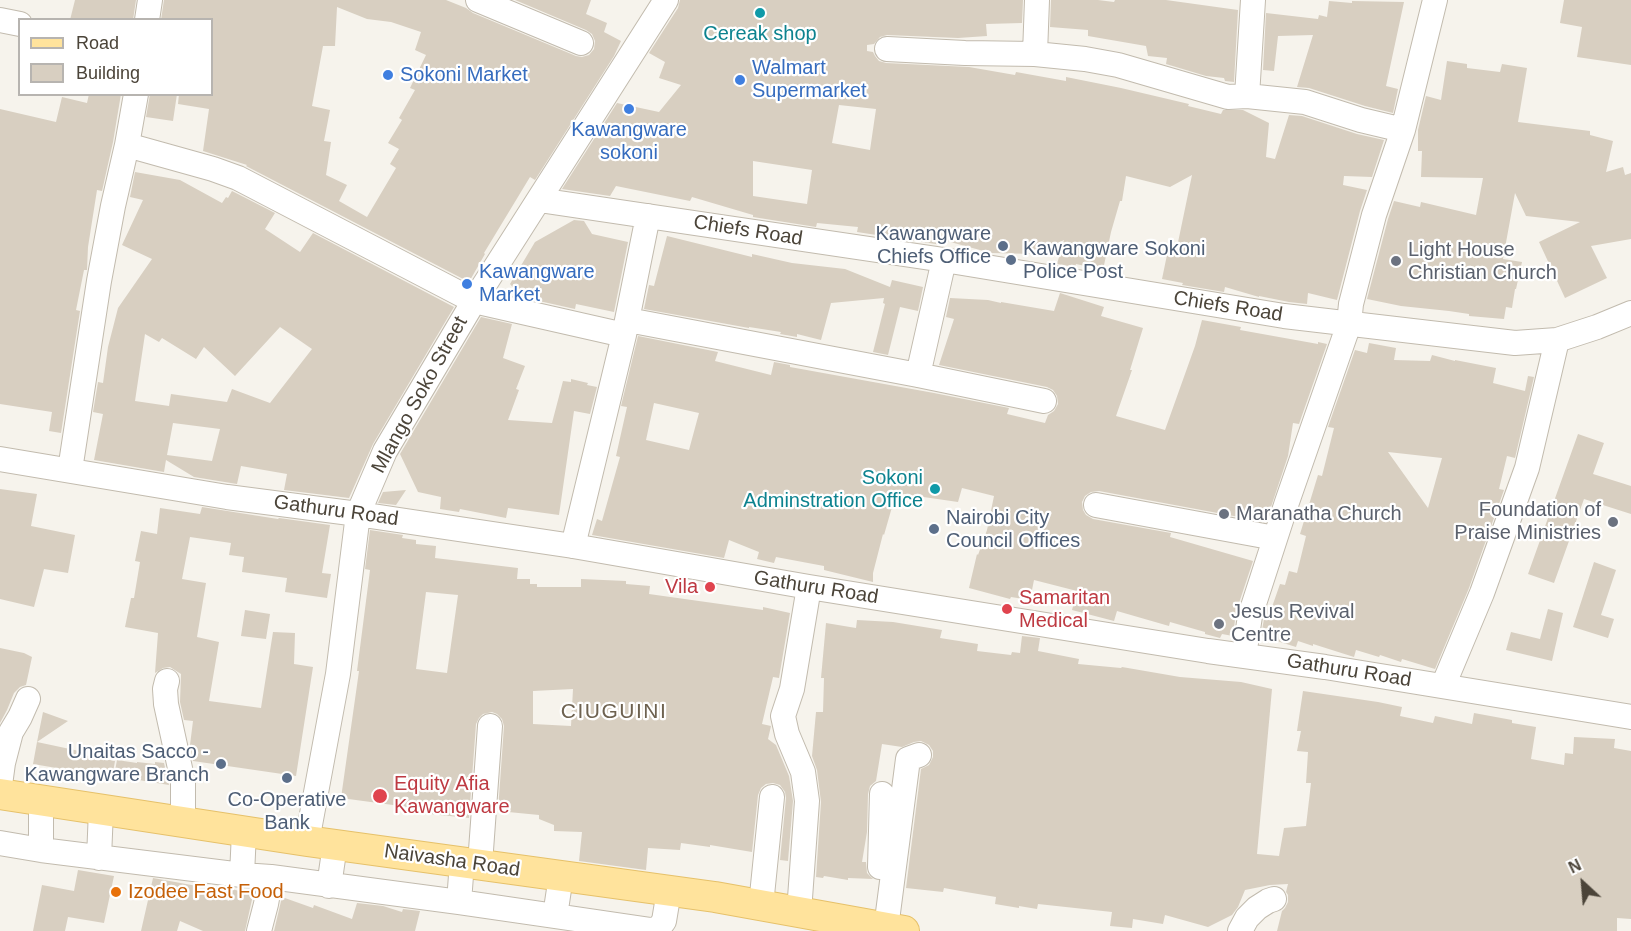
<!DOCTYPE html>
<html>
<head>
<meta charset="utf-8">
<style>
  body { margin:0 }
  #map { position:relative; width:1631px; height:931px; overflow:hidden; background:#f6f3ec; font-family:Helvetica,sans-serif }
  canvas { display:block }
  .legend { position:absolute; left:18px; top:18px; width:195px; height:78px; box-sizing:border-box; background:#fff; border:2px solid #b7b4b0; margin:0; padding:8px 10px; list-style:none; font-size:18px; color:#4b4439 }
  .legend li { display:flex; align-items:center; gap:12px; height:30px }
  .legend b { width:30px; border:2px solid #b7b4b0 }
  .north { position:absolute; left:1553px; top:853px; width:60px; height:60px; -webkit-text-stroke:4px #fff; paint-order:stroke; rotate:334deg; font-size:16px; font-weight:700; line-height:24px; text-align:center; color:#4b4439 }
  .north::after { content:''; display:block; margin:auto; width:21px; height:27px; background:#4b4439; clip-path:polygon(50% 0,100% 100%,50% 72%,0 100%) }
</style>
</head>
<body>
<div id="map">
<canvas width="1631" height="931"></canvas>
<ul class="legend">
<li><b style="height:8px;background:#ffe39c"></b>Road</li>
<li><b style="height:16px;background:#d8cfc1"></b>Building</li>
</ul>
<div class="north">N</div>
</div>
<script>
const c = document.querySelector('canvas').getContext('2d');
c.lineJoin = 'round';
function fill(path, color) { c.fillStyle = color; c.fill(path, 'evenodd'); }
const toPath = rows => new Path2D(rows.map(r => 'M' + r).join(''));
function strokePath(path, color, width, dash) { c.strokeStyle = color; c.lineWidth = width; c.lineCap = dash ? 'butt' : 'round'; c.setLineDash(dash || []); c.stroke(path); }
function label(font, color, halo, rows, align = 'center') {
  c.font = font + ' Helvetica,sans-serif'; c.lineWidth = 4.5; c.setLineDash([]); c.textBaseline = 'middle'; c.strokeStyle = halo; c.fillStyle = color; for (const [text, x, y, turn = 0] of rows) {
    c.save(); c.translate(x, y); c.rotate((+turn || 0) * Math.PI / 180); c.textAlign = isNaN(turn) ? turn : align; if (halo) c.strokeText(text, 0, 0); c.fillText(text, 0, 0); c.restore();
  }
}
fill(toPath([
  [75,0,136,0,133,20,70,20],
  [164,0,446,0,466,8,473,13,576,56,582,57,589,55,594,49,595,41,592,34,586,30,515,0,591,0,586,14,607,23,604,32,621,41,614,56,535,180,530,177,484,253,485,254,469,282,246,166,247,165,203,151,209,109,178,104,179,94,212,94,212,20,161,20],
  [337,7,367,19,391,22,421,32,415,50,426,55,410,88,415,90,399,118,402,120,388,143,399,149,390,164,396,168,367,217,339,201,347,185,326,175,331,142,324,141,330,110,312,106,323,46,335,46],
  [680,0,1023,0,1022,23,986,24,987,36,958,38,887,35,880,37,874,44,867,45,867,51,873,52,875,56,879,61,886,63,969,67,1015,75,1016,72,1066,81,1066,77,1121,88,1189,104,1188,106,1221,114,1223,110,1243,110,1269,123,1266,157,1275,159,1289,115,1302,116,1357,134,1384,140,1372,177,1344,176,1343,185,1367,190,1360,211,1337,300,1308,293,1307,304,1289,302,1259,296,1259,297,1225,287,1224,292,1182,285,1183,283,1162,279,1168,250,1176,252,1192,175,1170,187,1126,176,1122,201,1120,201,1111,232,1103,270,1076,264,1075,267,1057,264,1064,240,1035,254,991,253,943,240,942,245,857,232,858,227,817,223,816,227,753,217,753,215,692,197,690,201,616,186,610,196,562,189,617,103,659,112,681,85,659,78,665,62,649,53,678,8],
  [839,105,876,109,870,150,832,143],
  [753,161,812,170,807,204,753,196],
  [1051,0,1098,0,1114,2,1115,0,1166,0,1238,10,1234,82,1225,81,1224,78,1206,76,1166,64,1167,58,1148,56,1146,46,1088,36,1088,30,1050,27],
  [1564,0,1631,0,1631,65,1577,57,1582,27,1560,23],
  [1329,1,1352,3,1352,1,1404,2,1386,86,1398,89,1393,113,1365,106,1309,88,1297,87,1313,35,1278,36,1274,71,1263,70,1266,13,1318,19,1319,15,1327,17],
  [1447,61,1467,64,1467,68,1500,72,1502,64,1527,68,1518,122,1590,131,1590,135,1613,141,1606,172,1623,167,1625,175,1631,173,1631,239,1591,246,1607,278,1565,298,1539,242,1580,222,1526,216,1515,193,1503,259,1522,262,1516,289,1515,289,1512,308,1506,307,1504,319,1469,316,1469,314,1449,311,1401,306,1367,299,1388,219,1394,201,1420,207,1421,202,1476,215,1483,178,1421,177,1422,151,1418,151,1418,130,1426,96,1441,100],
  [89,94,121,94,113,142,102,191,97,190,88,247,87,270,84,270,76,310,80,311,61,433,49,431,52,412,0,404,0,109,56,122,62,97,87,103],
  [150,94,177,94,173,121,146,117],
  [135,172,180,180,222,203,226,197,228,198,232,191,275,213,265,229,300,252,313,233,454,307,373,444,349,498,284,490,287,474,241,466,237,484,194,477,166,460,164,472,94,460,103,414,93,412,98,382,103,383,108,347,118,308,152,259,122,245,143,200,130,197],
  [280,327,312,349,270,403,232,389,227,402,171,394,169,406,135,401,145,334,159,342,162,338,196,359,204,347,235,376],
  [173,423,220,429,212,461,167,455],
  [574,220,584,221,592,234,628,242,614,312,576,304,575,309,521,297,510,284,535,242],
  [667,236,752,257,752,254,792,263,845,269,890,287,892,280,923,287,918,311,900,307,888,355,873,352,885,304,883,303,884,298,831,303,821,340,797,334,797,337,780,334,781,332,749,327,749,328,644,309,649,285,654,286],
  [1060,293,1104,307,1101,316,1143,328,1130,370,1132,370,1116,416,1165,430,1195,346,1202,320,1241,327,1240,330,1318,344,1318,342,1327,344,1299,424,1293,423,1288,456,1266,522,1099,491,1091,492,1085,496,1082,502,1083,510,1086,515,1093,519,1171,533,1170,537,1253,561,1236,612,1233,636,1222,634,1220,638,1205,634,1205,632,1170,622,1169,626,1117,611,1114,621,1072,610,1077,591,1034,580,1030,600,1011,597,1010,599,969,588,977,554,978,555,987,530,994,496,962,488,958,502,896,493,884,535,883,534,873,573,873,582,824,570,824,566,776,557,774,563,757,559,759,552,729,540,724,558,592,535,597,519,602,521,620,457,616,456,627,407,621,406,638,336,718,352,715,361,771,375,774,362,790,365,790,367,934,393,1009,408,1007,414,1045,423,1048,415,1054,411,1058,404,1057,396,1053,390,1047,387,939,365,954,319,946,317,950,298,988,300,1001,303,1001,302,1054,311],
  [654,403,699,413,689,450,646,440],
  [481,317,512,324,503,358,525,366,516,389,519,390,508,420,552,423,563,381,571,382,571,379,588,383,587,385,597,387,590,414,574,411,559,515,508,508,506,518,460,509,459,512,440,509,441,497,418,492,400,454],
  [1369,343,1396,348,1394,360,1430,361,1432,355,1455,361,1455,360,1496,368,1493,383,1525,391,1528,376,1534,377,1515,458,1507,456,1499,489,1504,490,1469,588,1435,669,1402,659,1401,662,1380,655,1379,657,1356,650,1354,657,1313,644,1313,646,1298,641,1296,647,1261,636,1264,619,1268,606,1272,607,1280,584,1285,585,1289,571,1297,573,1306,536,1300,534,1318,475,1322,476,1334,428,1328,427,1355,350,1367,353],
  [1388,452,1442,458,1428,508],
  [1578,434,1604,443,1593,474,1631,486,1631,514,1584,499,1554,583,1528,574],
  [0,489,37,494,31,526,75,535,68,573,44,569,34,607,0,599],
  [406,490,396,505,378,503,383,492],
  [202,507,278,519,279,518,330,525,322,573,331,574,327,598,285,592,287,578,242,572,244,557,229,555,231,543,190,537,182,579,206,583,197,637,219,642,209,701,261,708,273,632,295,633,294,664,313,667,296,776,193,761,190,745,193,721,184,720,180,702,181,674,170,667,163,668,155,673,158,633,125,627,131,598,134,598,140,562,135,561,141,531,157,534,160,508,200,514],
  [370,530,403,535,402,538,416,540,416,544,436,546,435,558,518,568,517,579,530,579,530,584,537,584,537,587,581,587,581,579,626,581,626,584,650,586,649,594,763,610,763,607,790,613,779,678,773,677,762,724,771,726,768,739,776,745,789,776,793,801,788,861,780,860,786,798,785,792,780,785,773,783,766,784,761,788,758,795,752,852,710,845,710,847,681,843,680,850,648,848,646,870,579,861,582,832,554,831,554,825,539,819,539,815,498,811,504,726,502,719,497,714,492,712,483,714,479,718,476,724,469,818,430,814,430,810,341,798,359,671,357,671,370,570,365,569],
  [426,592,458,595,447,673,416,669],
  [573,689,571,726,533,724,533,691],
  [1594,562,1616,570,1601,615,1614,619,1608,638,1573,627],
  [1548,609,1563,613,1552,661,1506,650,1511,632,1540,639],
  [245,610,270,614,266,639,241,636],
  [857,620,893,622,942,630,940,638,978,644,977,651,1011,655,1012,652,1020,653,1022,636,1040,638,1038,651,1079,659,1078,664,1121,668,1122,667,1180,677,1241,682,1272,689,1257,854,1279,856,1284,828,1306,826,1311,783,1306,783,1308,752,1297,751,1301,731,1297,731,1303,691,1378,702,1402,707,1400,716,1433,723,1435,716,1472,724,1474,713,1512,720,1512,723,1536,727,1531,759,1564,765,1565,753,1573,754,1574,737,1615,739,1614,748,1631,751,1631,919,1617,918,1617,931,1277,931,1282,911,1285,908,1288,902,1288,895,1286,892,1288,884,1270,885,1245,890,1238,907,1232,915,1208,927,1165,915,1163,924,1133,919,1132,928,1110,926,1112,912,1038,904,1037,909,1019,906,1019,908,995,904,996,897,966,892,944,888,943,892,906,888,921,769,929,765,933,757,933,751,929,745,921,741,914,742,902,747,882,744,876,781,870,786,868,794,867,832,862,862,866,862,867,873,873,879,848,878,848,880,824,876,823,878,816,877,821,802,817,770,812,756,816,712,823,712,824,678,821,678,826,623,856,628],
  [0,648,24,653,32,657,26,685,20,687,14,693,7,710,0,723],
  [43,712,68,721,37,742],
  [37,742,84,752,83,755,115,761,112,778,75,769,74,771,33,764],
  [117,760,137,763,137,762,155,764,155,762,164,763,169,785,114,776],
  [78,870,114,876,104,923,68,917,65,931,33,931,42,885,74,891],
  [153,878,197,886,197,888,229,901,232,889,253,895,245,931,203,931,180,921,177,931,141,931],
  [282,897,313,908,314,905,352,919,357,903,383,906,402,912,403,909,420,911,415,931,274,931]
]), '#d8cfc1');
const minor = toPath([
  [478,0,581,43],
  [1037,0,1035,54,1085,59,1118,65,1228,97,1247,96,1305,102,1361,120,1403,130],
  [0,20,20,24],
  [147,20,150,0],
  [887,49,965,53,1035,54],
  [136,94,127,145,213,169,238,178,474,301,624,335],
  [1247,96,1253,0],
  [539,200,944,260,1284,316,1515,343,1557,340,1597,327,1631,313],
  [628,320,918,375,1044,401],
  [918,375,944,260],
  [0,459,227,497,358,514,573,546,809,587,1208,651,1325,667,1631,717],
  [70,470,99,281,113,206,127,145],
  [1096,505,1275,538],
  [573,546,624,335,648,216],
  [1244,656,1250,616,1287,502,1349,324,1351,304,1374,215,1403,130,1435,0],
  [167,681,165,689,166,704,183,782,183,823],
  [1443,686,1482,593,1527,468,1557,340],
  [0,785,3,763,11,732,20,717,28,699],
  [307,841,338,674,358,514,385,451,474,301,666,0],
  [0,843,41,850,242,875,271,877,459,902,651,930,658,929,664,921,669,891],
  [41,850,41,800],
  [99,858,101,810],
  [480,864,490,726],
  [880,867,882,794],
  [242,875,244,832],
  [329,886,335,845],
  [459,902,462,862],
  [761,905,772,797],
  [799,912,807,801,803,772,787,734,783,716,792,689,809,587],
  [555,916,561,876],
  [886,928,908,759,919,755],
  [259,931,266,904,271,877],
  [1240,931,1247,918,1257,908,1268,901,1274,899]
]);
const major = toPath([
  [0,794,307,841,715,897,904,931]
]);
strokePath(minor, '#c2bbae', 26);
strokePath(major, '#e6c16a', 32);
strokePath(minor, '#fff', 24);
strokePath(major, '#ffe39c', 30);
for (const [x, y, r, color] of [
  [760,13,6,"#0f9aa8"],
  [388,75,6,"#3f7fe0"],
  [740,80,6,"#3f7fe0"],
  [629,109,6,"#3f7fe0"],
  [1003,246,6,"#5c6f8a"],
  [1011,260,6,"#5c6f8a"],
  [1396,261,6,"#6b7280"],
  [467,284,6,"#3f7fe0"],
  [935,489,6,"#0f9aa8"],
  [1224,514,6,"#6b7280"],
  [1613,522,6,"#6b7280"],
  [934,529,6,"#5c6f8a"],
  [710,587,6,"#e0444e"],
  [1007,609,6,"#e0444e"],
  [1219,624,6,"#6b7280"],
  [221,764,6,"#5c6f8a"],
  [287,778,6,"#5c6f8a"],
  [380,796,8,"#e0444e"],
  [116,892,6,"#e8710a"]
]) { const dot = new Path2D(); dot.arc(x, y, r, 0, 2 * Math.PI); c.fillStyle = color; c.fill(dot); strokePath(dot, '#fff', 2); }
label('20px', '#0d838f', '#fff', [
  ["Cereak shop",760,34],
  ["Sokoni",923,478,"right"],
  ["Adminstration Office",923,501,"right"]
]);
label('20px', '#366cbe', '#fff', [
  ["Walmart",752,68],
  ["Supermarket",752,91],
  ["Sokoni Market",400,75],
  ["Kawangware",629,130,"center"],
  ["sokoni",629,153,"center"],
  ["Kawangware",479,272],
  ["Market",479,295]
], 'left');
label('20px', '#4b4439', '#fff', [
  ["Chiefs Road",748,231,9],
  ["Chiefs Road",1228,307,9],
  ["Mlango Soko Street",420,395,-61],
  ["Gathuru Road",336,511,8],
  ["Gathuru Road",816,588,9],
  ["Gathuru Road",1349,671,9],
  ["Naivasha Road",452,861,8]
]);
label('20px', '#4e5e75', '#fff', [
  ["Kawangware",991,234],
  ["Chiefs Office",991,257],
  ["Kawangware Sokoni",1023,249,"left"],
  ["Police Post",1023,272,"left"],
  ["Nairobi City",946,518,"left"],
  ["Council Offices",946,541,"left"],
  ["Unaitas Sacco -",209,752],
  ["Kawangware Branch",209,775],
  ["Co-Operative",287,800,"center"],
  ["Bank",287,823,"center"]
], 'right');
label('20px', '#5b616d', '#fff', [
  ["Light House",1408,250],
  ["Christian Church",1408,273],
  ["Foundation of",1601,510,"right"],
  ["Praise Ministries",1601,533,"right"],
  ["Maranatha Church",1236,514],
  ["Jesus Revival",1231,612],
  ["Centre",1231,635]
], 'left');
label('20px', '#be3a42', '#fff', [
  ["Vila",698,587,"right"],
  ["Samaritan",1019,598],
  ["Medical",1019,621],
  ["Equity Afia",394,784],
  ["Kawangware",394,807]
], 'left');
label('20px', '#c56008', '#fff', [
  ["Izodee Fast Food",128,892]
], 'left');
c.letterSpacing = '1.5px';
label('21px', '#6e6250', '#fff', [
  ["CIUGUINI",614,712]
]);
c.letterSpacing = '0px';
</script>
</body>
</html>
